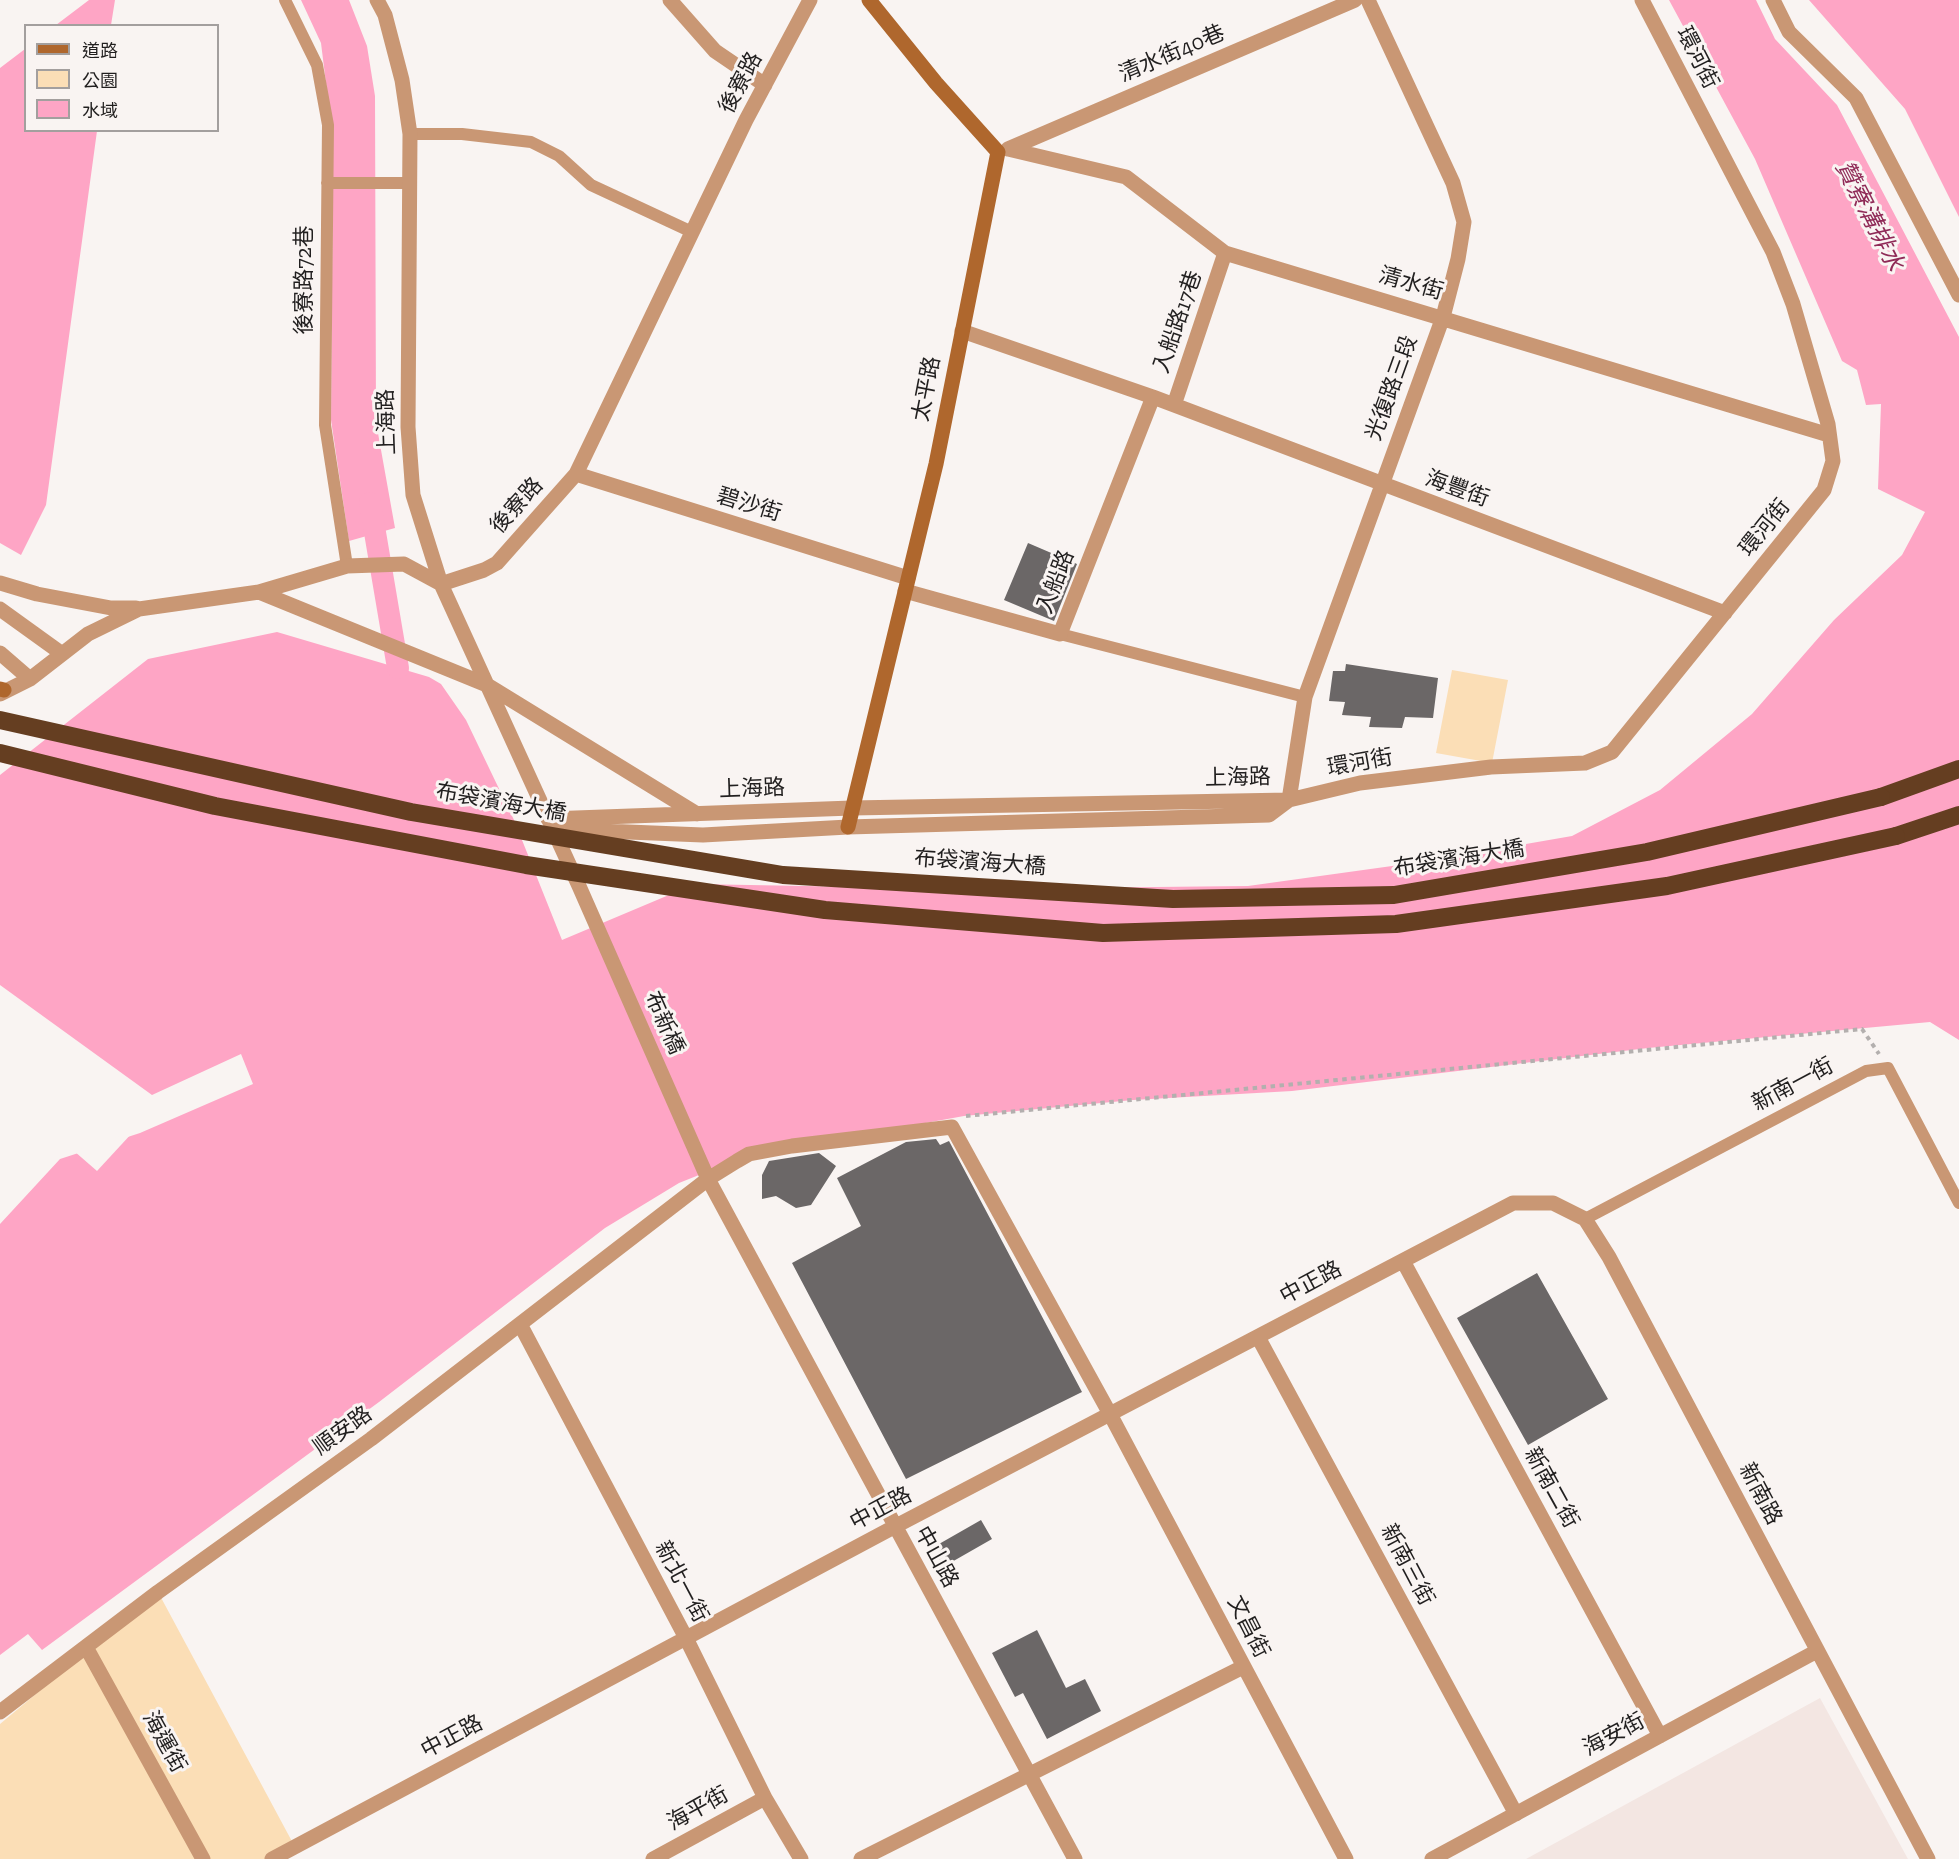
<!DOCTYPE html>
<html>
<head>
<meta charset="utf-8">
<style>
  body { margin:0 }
  #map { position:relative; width:1959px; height:1859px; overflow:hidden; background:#f9f4f2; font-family:"Zilla Slab","Noto Sans TC",serif }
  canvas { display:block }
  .legend { position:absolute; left:24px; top:24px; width:195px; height:108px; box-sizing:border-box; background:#f9f4f2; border:2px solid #a39f9e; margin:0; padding:8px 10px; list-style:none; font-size:18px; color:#211f1f }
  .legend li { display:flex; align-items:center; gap:12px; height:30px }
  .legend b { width:30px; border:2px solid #a39f9e }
</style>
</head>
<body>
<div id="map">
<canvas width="1959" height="1859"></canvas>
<ul class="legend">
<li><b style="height:8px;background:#af672d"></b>道路</li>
<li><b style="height:16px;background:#fbdeb6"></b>公園</li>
<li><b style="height:16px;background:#fea5c5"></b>水域</li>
</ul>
</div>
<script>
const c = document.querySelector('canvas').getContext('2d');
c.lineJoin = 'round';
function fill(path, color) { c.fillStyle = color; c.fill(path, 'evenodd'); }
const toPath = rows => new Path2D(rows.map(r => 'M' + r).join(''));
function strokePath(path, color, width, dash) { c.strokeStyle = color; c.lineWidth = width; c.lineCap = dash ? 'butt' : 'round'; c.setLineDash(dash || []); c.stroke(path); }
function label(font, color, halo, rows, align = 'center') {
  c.font = font + ' "Zilla Slab","Noto Sans TC",serif'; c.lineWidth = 6; c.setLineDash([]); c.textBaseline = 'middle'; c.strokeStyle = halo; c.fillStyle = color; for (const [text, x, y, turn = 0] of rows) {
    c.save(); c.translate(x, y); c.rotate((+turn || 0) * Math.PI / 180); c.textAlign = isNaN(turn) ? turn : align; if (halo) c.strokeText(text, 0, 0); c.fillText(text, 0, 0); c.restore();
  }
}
fill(toPath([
  [1820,1698,1908,1859,1526,1859]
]), '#f3e6e2');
fill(toPath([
  [1452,670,1508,680,1492,763,1436,753],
  [158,1592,295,1847,274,1859,0,1859,0,1724]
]), '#fbdeb6');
fill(toPath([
  [89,0,115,0,111,25,56,25],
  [301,0,349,0,367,46,375,96,376,422,395,528,349,541,331,420,333,140,321,43],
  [1669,0,1756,0,1775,39,1837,105,1959,337,1959,1040,1930,1022,1648,1048,1292,1091,1133,1100,964,1116,749,1155,679,1183,605,1228,379,1402,42,1650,28,1634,0,1655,0,1224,60,1159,140,1133,253,1084,241,1054,152,1095,0,985,0,775,148,659,277,632,429,677,441,684,466,720,514,820,562,940,695,884,968,889,1248,886,1428,861,1572,836,1660,790,1752,714,1834,620,1902,555,1925,512,1878,489,1881,404,1866,405,1857,370,1842,361,1755,159],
  [1809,0,1959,0,1959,217,1905,109],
  [25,49,26,130,97,131,46,505,21,555,0,543,0,68]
]), '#fea5c5');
fill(toPath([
  [133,1132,97,1171,74,1151]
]), '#f9f4f2');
strokePath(toPath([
  [370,503,398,668]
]), '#fea5c5', 22);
fill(toPath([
  [1028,543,1077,564,1054,621,1004,600],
  [1346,664,1438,678,1433,718,1405,717,1402,728,1369,727,1371,717,1342,715,1345,702,1329,701,1333,671,1345,671],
  [936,1139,940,1145,949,1141,1082,1392,906,1479,792,1263,861,1226,837,1178,906,1142],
  [819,1153,836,1166,811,1205,796,1208,776,1196,762,1199,762,1175,769,1161],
  [1537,1273,1608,1399,1528,1445,1457,1318],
  [981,1520,992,1539,943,1567,932,1548],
  [1037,1630,1066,1688,1085,1679,1101,1711,1047,1739,1023,1693,1015,1697,992,1653]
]), '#6b6767');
strokePath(toPath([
  [966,1116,1862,1029,1879,1054]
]), '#b3afae', 4, [4.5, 4.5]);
strokePath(toPath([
  [285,0,317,65,328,125,325,425,347,566],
  [410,134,462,134,531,142,559,156,591,185,692,232],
  [327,183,410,183],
  [1060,634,1305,697],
  [1585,1219,1866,1071,1888,1068,1959,1203]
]), '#c99774', 12);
strokePath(toPath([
  [377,0,385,15,402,80,410,134,408,427,413,495,441,584,579,886,708,1179,1075,1859],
  [670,0,715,51,765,85],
  [1773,0,1789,32,1856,98,1959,295],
  [1008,149,1126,177,1225,253,1829,435],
  [1008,149,1355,0],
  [962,331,1153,397,1725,613],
  [1174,405,1225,253],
  [576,474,908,578],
  [0,583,37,594,111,608,136,608],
  [905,591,1060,634,1153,397],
  [259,592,487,685,697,814],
  [0,609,61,653],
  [0,653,30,679],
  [0,694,30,679,88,634,139,609,259,592,347,566,404,564,441,584,484,570,497,563,576,474,746,120,810,0],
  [1289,800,1305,697,1443,317,1458,259,1464,222,1453,183,1368,0],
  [548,819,852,808,1289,800,1360,783,1491,767,1585,763,1612,752,1824,490,1833,461,1828,424,1793,304,1773,252,1642,0],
  [555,821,578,830,703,835,848,827,1269,815,1289,800],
  [1403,1261,1660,1736],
  [521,1326,686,1638,765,1798,801,1859],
  [1258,1337,1516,1814],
  [86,1647,203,1859],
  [0,1712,158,1592,371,1439,708,1179,737,1161,749,1154,792,1146,952,1127,1110,1414,1346,1859],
  [272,1859,894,1527,1513,1203,1553,1203,1585,1219,1609,1257,1928,1859],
  [653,1859,765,1798],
  [861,1859,1243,1667],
  [1432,1859,1817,1651]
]), '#c99774', 15);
strokePath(toPath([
  [0,689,4,690],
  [848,827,936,464,998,152,936,83,869,0]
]), '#af672d', 15);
strokePath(toPath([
  [1881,797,1959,769],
  [1896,836,1959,815]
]), '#653e21', 18);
strokePath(toPath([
  [0,720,411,812,783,875,1173,899,1394,895,1647,852,1881,797],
  [0,753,215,806,526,865,825,910,1103,933,1396,924,1667,886,1896,836]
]), '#653e21', 18);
label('22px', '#211f1f', '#f9f4f2', [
  ["清水街40巷",1172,54,-23],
  ["環河街",1697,58,63],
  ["後寮路",741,83,-62],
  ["後寮路72巷",305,280,-90],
  ["清水街",1411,284,16],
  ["入船路17巷",1178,322,-71],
  ["光復路三段",1392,388,-70],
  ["太平路",927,389,-79],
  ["上海路",387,422,-92],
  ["海豐街",1457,489,20],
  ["碧沙街",749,505,17],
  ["後寮路",517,506,-48],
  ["環河街",1765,528,-51],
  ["入船路",1056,582,-69],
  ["環河街",1360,763,-10],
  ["上海路",1238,778,-1],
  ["上海路",752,789,-2],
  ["布袋濱海大橋",501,803,10],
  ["布袋濱海大橋",1459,859,-9],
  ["布袋濱海大橋",980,863,4],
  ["布新橋",664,1023,66],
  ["新南一街",1793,1085,-28],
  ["中正路",1311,1283,-28],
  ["順安路",343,1431,-36],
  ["新南二街",1551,1488,61],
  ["新南路",1760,1494,62],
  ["中正路",881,1509,-28],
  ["中山路",936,1557,61],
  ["新南三街",1407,1565,62],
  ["新北一街",681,1582,62],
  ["文昌街",1248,1627,63],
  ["海安街",1614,1735,-28],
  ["中正路",452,1737,-28],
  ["海運街",164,1742,61],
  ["海平街",698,1809,-29]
]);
label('italic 24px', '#8f2a57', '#f9f4f2', [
  ["贊寮溝排水",1869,216,63]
]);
</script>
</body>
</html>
